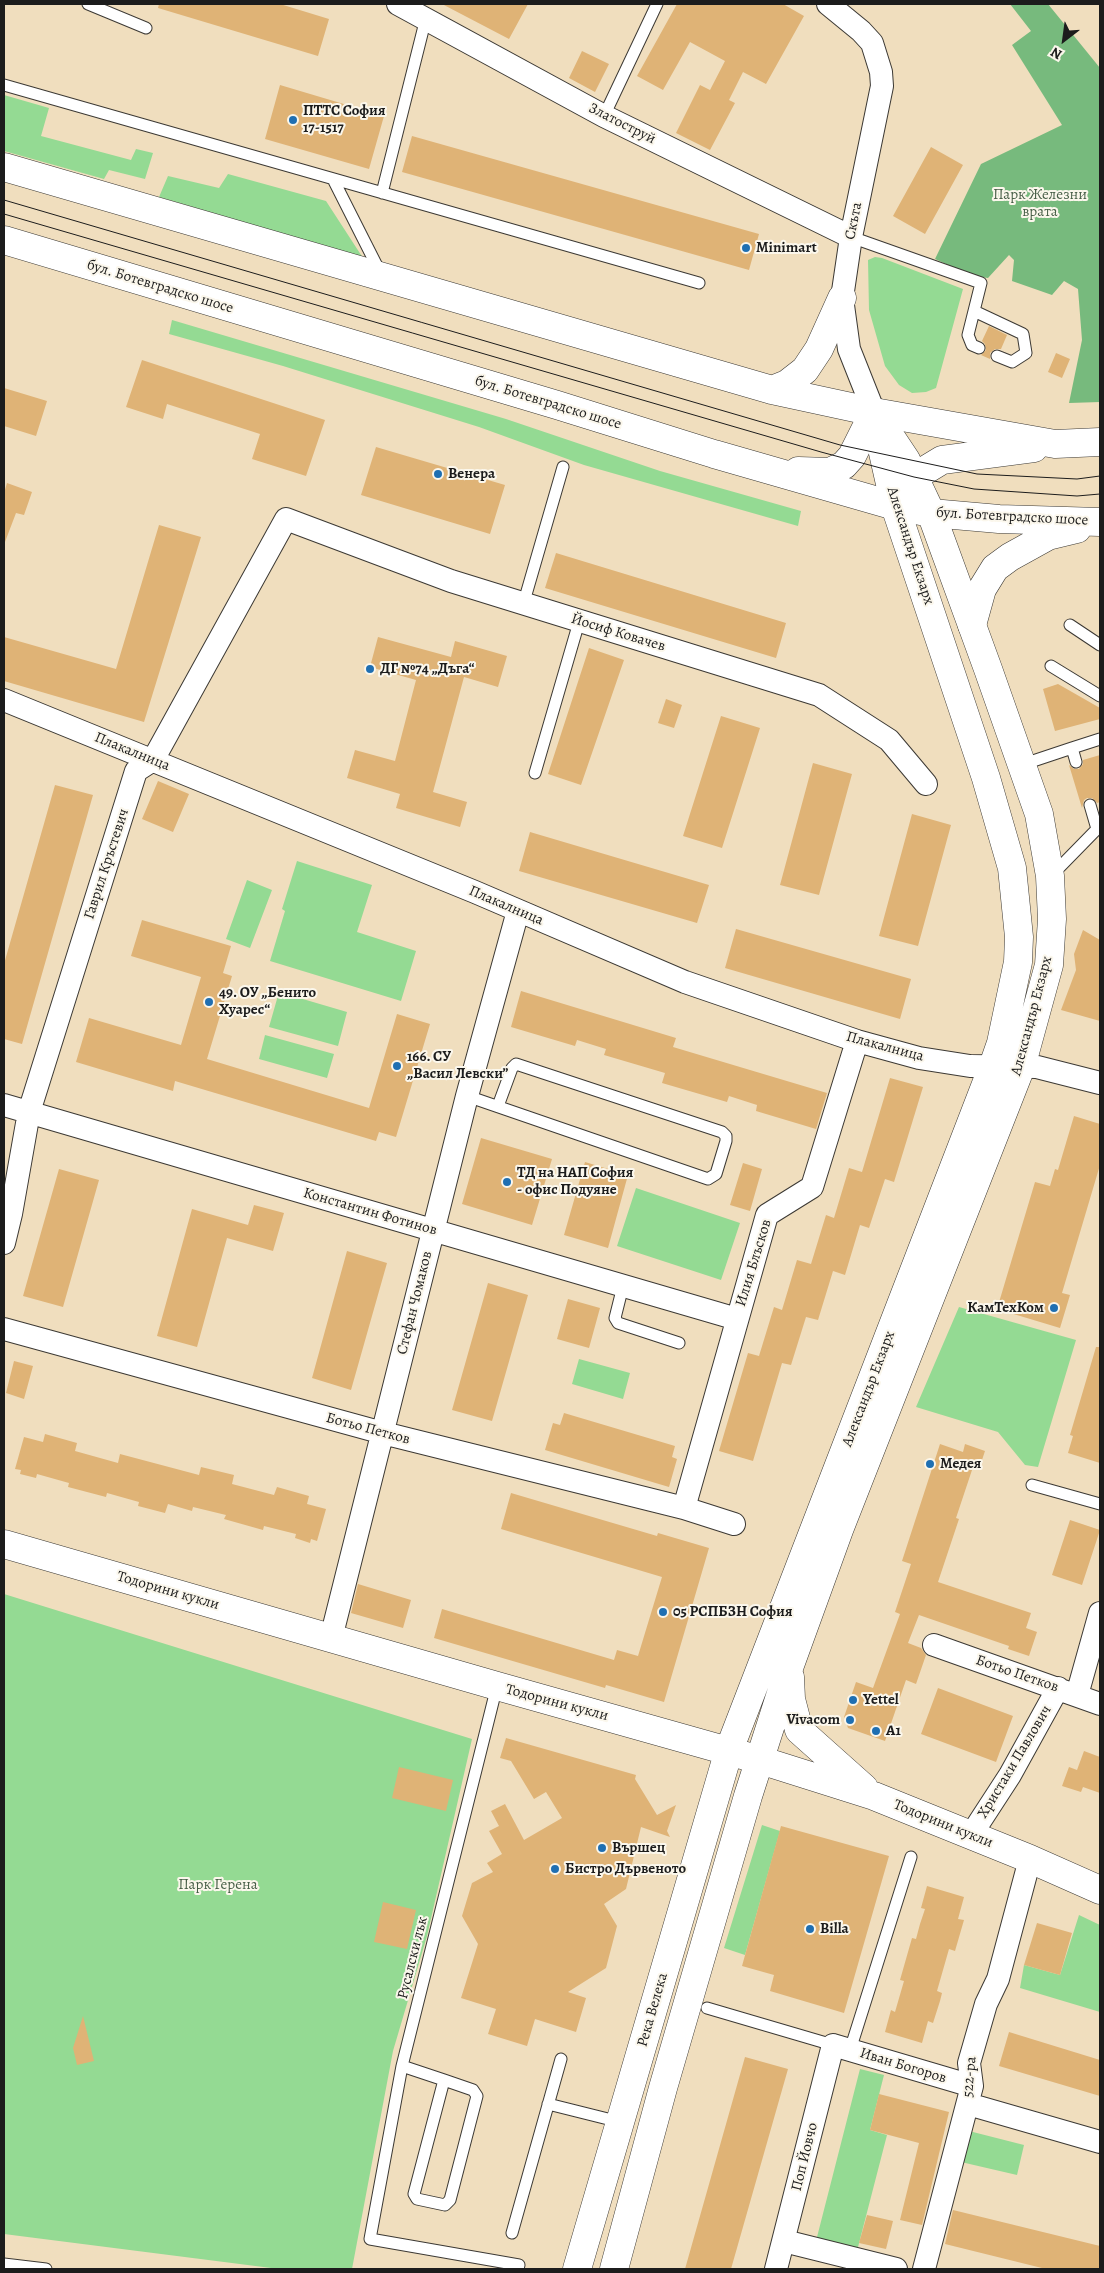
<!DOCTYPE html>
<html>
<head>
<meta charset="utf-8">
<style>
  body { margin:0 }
  #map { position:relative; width:1104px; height:2273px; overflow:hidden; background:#f0debe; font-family:Alegreya,serif }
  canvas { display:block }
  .frame { position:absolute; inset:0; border:5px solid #1c1c1c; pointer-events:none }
  .north { position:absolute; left:1039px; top:15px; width:50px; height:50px; -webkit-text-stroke:4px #fbf7ec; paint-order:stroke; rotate:210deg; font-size:14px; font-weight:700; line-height:20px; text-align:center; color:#1c1c1c }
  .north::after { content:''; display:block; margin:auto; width:18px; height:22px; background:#1c1c1c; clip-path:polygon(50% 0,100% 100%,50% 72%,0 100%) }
</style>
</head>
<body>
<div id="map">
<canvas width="1104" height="2273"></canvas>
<div class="frame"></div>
<div class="north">N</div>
</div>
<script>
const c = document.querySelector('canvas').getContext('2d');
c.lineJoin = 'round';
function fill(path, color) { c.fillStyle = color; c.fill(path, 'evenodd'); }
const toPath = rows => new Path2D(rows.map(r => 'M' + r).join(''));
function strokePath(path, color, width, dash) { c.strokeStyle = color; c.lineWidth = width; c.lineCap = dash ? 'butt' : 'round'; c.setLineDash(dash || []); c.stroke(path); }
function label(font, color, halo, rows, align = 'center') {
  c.font = font + ' Alegreya,serif'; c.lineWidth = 4; c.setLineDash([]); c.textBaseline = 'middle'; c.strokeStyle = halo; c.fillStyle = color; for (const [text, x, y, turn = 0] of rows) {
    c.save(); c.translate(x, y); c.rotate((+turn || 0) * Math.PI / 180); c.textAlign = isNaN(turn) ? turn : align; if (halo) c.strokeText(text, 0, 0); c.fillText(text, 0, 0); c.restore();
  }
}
fill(toPath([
  [4,95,49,108,41,136,131,160,136,149,153,153,145,179,109,170,104,179,4,151],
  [228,174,326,201,363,258,159,197,168,176,219,188],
  [875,257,882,258,963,289,936,388,926,392,912,393,899,385,885,366,869,310,868,260],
  [172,320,506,419,660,471,801,511,798,526,584,465,479,427,283,366,169,334],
  [297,861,372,885,357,932,416,951,401,1001,270,961,285,911,282,909],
  [247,880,272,890,250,948,226,939],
  [279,992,347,1012,338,1046,269,1027],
  [265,1035,334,1054,327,1078,259,1059],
  [636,1188,740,1223,721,1280,617,1246],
  [959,1307,1076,1340,1038,1467,1025,1465,998,1432,916,1407],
  [579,1359,630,1373,623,1399,572,1384],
  [4,1594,472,1739,427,1936,393,2051,352,2269,279,2269,4,2234],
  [762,1825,780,1831,745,1955,724,1948],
  [1079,1915,1100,1925,1100,2012,1020,1988,1024,1965,1060,1975],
  [860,2069,884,2075,870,2130,887,2135,857,2251,816,2241],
  [969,2131,1024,2145,1017,2175,961,2162]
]), '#94da93');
fill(toPath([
  [1010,4,1048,4,1100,68,1100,402,1069,403,1082,340,1078,289,1064,281,1052,295,1012,281,1014,260,1009,255,988,278,973,276,935,259,981,164,1062,125,1012,45,1031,31]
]), '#77ba7d');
fill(toPath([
  [159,4,280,4,329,19,318,56,158,8],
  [442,4,528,4,509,39],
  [677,4,783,4,804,16,766,84,743,72,729,100,735,103,710,150,676,133,700,85,710,90,725,61,690,42,663,90,637,76],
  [582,51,609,64,595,92,569,78],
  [280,85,384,116,369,169,265,139],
  [412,136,759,234,749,270,402,172],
  [931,147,963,165,925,234,893,216],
  [989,326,1007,335,1001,349,995,349,990,353,990,359,981,355,986,350,985,344,982,341],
  [1056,353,1070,359,1062,378,1048,372],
  [142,360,325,420,306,476,252,459,260,434,167,404,163,419,126,407],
  [4,388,47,401,36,436,4,426],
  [376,447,505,485,490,534,361,495],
  [7,483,32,492,24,515,16,513,5,542,4,542,4,493],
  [159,525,201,537,144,722,4,681,4,637,116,669],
  [556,553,786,623,776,658,545,588],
  [378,637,451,657,455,641,507,656,498,687,464,677,433,792,467,802,460,827,396,808,400,794,347,778,355,750,395,761,416,680,370,667],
  [589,648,624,660,581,785,548,774],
  [1058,684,1100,708,1100,719,1055,731,1043,689],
  [666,699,682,705,674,728,658,723],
  [721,716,760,728,722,848,683,836],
  [1100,755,1100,802,1097,803,1092,798,1087,798,1084,800,1082,808,1069,765,1074,769,1079,769,1083,764,1083,760],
  [813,763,852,774,819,895,780,885],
  [158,781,189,794,173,832,142,819],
  [55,785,93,795,22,1044,4,1039,4,964],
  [912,814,951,825,918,946,879,936],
  [530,832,709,885,697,923,519,871],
  [142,920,231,946,223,973,232,976,207,1059,369,1108,397,1014,430,1024,396,1137,379,1132,376,1141,175,1081,173,1091,76,1062,89,1018,181,1045,201,977,131,956],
  [736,929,911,979,900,1019,725,968],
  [1083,930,1100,940,1100,1021,1061,1010,1076,970,1074,954],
  [521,991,676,1038,673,1047,827,1093,816,1129,756,1111,757,1105,729,1096,727,1102,662,1083,665,1073,604,1055,606,1049,577,1040,575,1046,511,1027],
  [890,1078,923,1087,894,1182,885,1179,869,1228,860,1225,845,1275,833,1271,818,1320,806,1317,791,1365,782,1363,753,1461,719,1451,748,1353,759,1356,774,1307,782,1310,797,1260,811,1264,826,1215,834,1218,849,1168,862,1172],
  [1074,1116,1100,1124,1100,1165,1062,1293,1070,1295,1060,1328,997,1309,1035,1182,1050,1186,1055,1169,1058,1170],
  [481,1138,552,1159,532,1225,462,1204],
  [585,1162,628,1175,608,1248,564,1235],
  [743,1163,762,1169,750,1211,730,1205],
  [59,1169,99,1180,63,1307,23,1296],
  [254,1205,284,1213,273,1251,227,1238,197,1347,157,1336,192,1209,248,1225],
  [347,1251,387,1263,351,1390,312,1378],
  [488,1283,528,1295,492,1421,452,1410],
  [568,1299,600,1308,589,1348,557,1339],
  [1096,1347,1100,1347,1100,1463,1068,1453,1073,1436,1070,1435],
  [14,1361,33,1366,24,1399,6,1393],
  [564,1413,675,1446,672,1457,677,1459,669,1487,545,1450,553,1423,560,1425],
  [45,1434,77,1443,75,1451,118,1463,120,1454,199,1475,201,1467,234,1475,232,1484,274,1495,277,1487,309,1496,307,1504,326,1509,317,1541,311,1539,310,1543,295,1538,296,1534,264,1526,263,1530,224,1519,226,1515,193,1507,192,1511,168,1504,165,1513,138,1506,139,1502,107,1493,106,1497,68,1487,69,1483,37,1474,36,1478,20,1474,21,1470,15,1469,24,1437,43,1442],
  [940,1444,963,1452,965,1444,985,1451,979,1469,973,1467,956,1518,959,1519,938,1582,1031,1613,1026,1628,1037,1632,1029,1656,1008,1649,1009,1646,919,1615,908,1643,921,1648,926,1655,916,1684,906,1680,885,1741,848,1728,844,1717,856,1682,873,1688,900,1614,895,1612,911,1564,902,1561],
  [511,1493,657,1536,658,1533,709,1548,664,1702,606,1685,605,1688,434,1638,442,1609,614,1660,617,1650,638,1656,662,1577,501,1529],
  [1070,1520,1100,1530,1082,1585,1052,1575],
  [358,1584,411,1600,403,1628,351,1613],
  [938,1688,1013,1716,996,1762,921,1734],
  [506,1738,636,1775,635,1779,657,1815,676,1805,667,1831,670,1837,641,1827,626,1889,604,1904,617,1926,606,1968,568,1992,586,1998,576,2032,535,2019,527,2046,488,2034,496,2009,461,1998,478,1944,462,1916,472,1883,493,1872,487,1863,502,1854,489,1831,499,1826,491,1811,505,1804,524,1840,562,1818,546,1792,534,1799,511,1761,500,1758],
  [1084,1751,1100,1757,1100,1793,1083,1787,1081,1792,1062,1786,1069,1767,1077,1770],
  [399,1767,453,1780,446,1811,392,1798],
  [781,1826,889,1856,844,2013,770,1991,774,1975,742,1966],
  [927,1886,964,1897,958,1919,964,1920,955,1951,949,1949,937,1991,942,1993,940,2001,933,2023,928,2021,922,2043,885,2032,891,2010,895,2012,904,1981,900,1980,912,1938,916,1939,920,1924,925,1909,921,1908],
  [383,1902,416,1910,407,1949,374,1942],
  [1037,1923,1072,1933,1060,1975,1024,1965],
  [83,2016,94,2061,77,2065,73,2048],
  [1009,2032,1100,2060,1100,2096,999,2066],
  [745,2057,788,2069,731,2269,685,2269],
  [879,2094,949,2112,922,2225,900,2220,919,2143,870,2130],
  [953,2210,1100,2246,1100,2269,1046,2269,945,2244],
  [867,2215,893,2221,886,2249,859,2243]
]), '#dfb376');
const lane = toPath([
  [88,4,146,28],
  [4,85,699,283],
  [604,116,657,4],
  [333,179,381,274],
  [382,193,426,18],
  [851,237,981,283,974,311],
  [979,348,972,345,968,335,974,311,1023,334,1026,353,1012,362,997,356],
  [523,605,563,467],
  [1070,625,1100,645],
  [1051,666,1100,696],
  [1072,748,1100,739],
  [1021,765,1072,748,1076,762],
  [535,773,579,622],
  [1052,875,1097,829,1090,805],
  [467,1096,708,1179,716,1174,726,1141,726,1136,722,1132,516,1064,512,1068,498,1106],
  [623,1286,615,1318,618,1323,679,1343],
  [1032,1485,1100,1504],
  [497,1686,402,2066,370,2239,519,2265,518,2269],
  [707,2008,833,2045],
  [850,2050,911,1857],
  [402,2066,444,2080,473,2090,477,2096,450,2200,445,2205,417,2199,414,2194,444,2080],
  [548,2104,620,2122],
  [512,2233,561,2059],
  [4,2264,46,2269]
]);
const street = toPath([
  [398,4,604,116,851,237],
  [828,4,861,31,872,43,881,72,882,86,851,237,842,298,849,349,874,412],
  [4,700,475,892,685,982,857,1041,919,1058,970,1066,1037,1067,1100,1083],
  [4,1105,737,1319],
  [4,1243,11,1214,29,1112,136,771,153,760,286,519,451,581,819,695,889,740,926,784],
  [4,1329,383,1433,684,1508,734,1524],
  [684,1508,767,1215,812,1187,857,1041],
  [331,1638,467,1096,518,911],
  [934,1645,1100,1704],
  [1077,1695,1100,1613],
  [971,1835,1010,1775,1058,1688],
  [968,2104,1100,2142],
  [784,2241,896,2269],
  [776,2269,833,2045,972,2086],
  [924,2269,972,2086,969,2063,986,2004,998,1979,1030,1859]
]);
const secondary = toPath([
  [4,1544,497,1686,760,1760,874,1796,1030,1859,1100,1890],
  [790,1677,791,1699,799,1730,864,1788],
  [577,2269,729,1750,993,1066,1001,1043,1018,962,1019,937,1012,868,986,778,895,506,877,426],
  [614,2269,663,2088,748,1796,790,1665,839,1530,1021,1067,1049,965,1052,919,1050,876,1039,814,988,669,931,513,906,460,874,412]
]);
const primary = toPath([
  [4,167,772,390,874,412,1055,444,1100,442],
  [4,240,557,405,714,454,895,506,931,513,999,519,1100,522],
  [772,390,787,384,805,370,819,349,842,298],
  [798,471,830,472,844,465,852,456,874,412],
  [895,506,914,477,942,460,1034,448],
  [972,625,982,589,995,568,1010,557,1048,536,1077,529]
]);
strokePath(lane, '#3c3934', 13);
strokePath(street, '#3c3934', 24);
strokePath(secondary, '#3c3934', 29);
strokePath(primary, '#3c3934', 29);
strokePath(lane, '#fff', 11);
strokePath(street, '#fff', 22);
strokePath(secondary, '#fff', 28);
strokePath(primary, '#fff', 28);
strokePath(toPath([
  [4,200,840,445,977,474,1077,479,1100,476],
  [4,214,821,452,914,477,974,489,1077,496,1100,494]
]), '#1c1c1c', 1);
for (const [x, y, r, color] of [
  [293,120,5,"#1f6fb2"],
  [746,248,5,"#1f6fb2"],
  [438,474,5,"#1f6fb2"],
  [370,669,5,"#1f6fb2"],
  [209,1002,5,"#1f6fb2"],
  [397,1066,5,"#1f6fb2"],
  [507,1182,5,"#1f6fb2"],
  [1054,1308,5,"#1f6fb2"],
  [930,1464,5,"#1f6fb2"],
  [663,1612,5,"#1f6fb2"],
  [853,1700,5,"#1f6fb2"],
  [850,1720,5,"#1f6fb2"],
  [876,1731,5,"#1f6fb2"],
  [602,1848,5,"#1f6fb2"],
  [555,1869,5,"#1f6fb2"],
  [810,1929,5,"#1f6fb2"]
]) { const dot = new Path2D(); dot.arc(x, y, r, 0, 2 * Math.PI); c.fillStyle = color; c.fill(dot); strokePath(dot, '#fbf7ec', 2); }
label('bold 15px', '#1c1c1c', '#fbf7ec', [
  ["ПТТС София",303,111],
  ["17-1517",303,128],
  ["Minimart",756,248],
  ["Венера",448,474],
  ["ДГ №74 „Дъга“",380,669],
  ["49. ОУ „Бенито",219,993],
  ["Хуарес“",219,1010],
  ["166. СУ",407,1057],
  ["„Васил Левски”",407,1074],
  ["ТД на НАП София",517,1173],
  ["- офис Подуяне",517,1190],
  ["КамТехКом",1044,1308,"right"],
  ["Медея",940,1464],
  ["05 РСПБЗН София",673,1612],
  ["Yettel",863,1700],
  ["Vivacom",840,1720,"right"],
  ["A1",886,1731],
  ["Вършец",612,1848],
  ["Бистро Дървеното",565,1869],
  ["Billa",820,1929]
], 'left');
label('15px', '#1c1c1c', '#fbf7ec', [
  ["Златоструй",622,124,27],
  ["Скъта",854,221,-79],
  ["бул. Ботевградско шосе",160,287,17],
  ["бул. Ботевградско шосе",548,403,17],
  ["бул. Ботевградско шосе",1012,517,3],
  ["Александър Екзарх",910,546,72],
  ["Йосиф Ковачев",618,633,17],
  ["Плакалница",132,752,22],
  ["Гаврил Кръстевич",107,864,-72],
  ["Плакалница",506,906,23],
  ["Александър Екзарх",1032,1016,-75],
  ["Плакалница",885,1047,15],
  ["Константин Фотинов",370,1212,16],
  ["Илия Блъсков",754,1263,-73],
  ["Стефан Чомаков",415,1303,-76],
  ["Александър Екзарх",869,1389,-69],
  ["Ботьо Петков",368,1429,15],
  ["Тодорини кукли",168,1591,16],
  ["Ботьо Петков",1017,1674,19],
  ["Тодорини кукли",557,1703,15],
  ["Христаки Павлович",1015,1762,-59],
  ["Тодорини кукли",943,1824,22],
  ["Русалски лък",413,1958,-76],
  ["Река Велека",653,2010,-74],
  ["Иван Богоров",903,2066,17],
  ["522-ра",970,2077,-85],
  ["Поп Йовчо",805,2157,-76]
]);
label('15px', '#465e46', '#fbf7ec', [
  ["Парк Железни",1040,195],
  ["врата",1040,212],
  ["Парк Герена",218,1885]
]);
</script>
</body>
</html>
